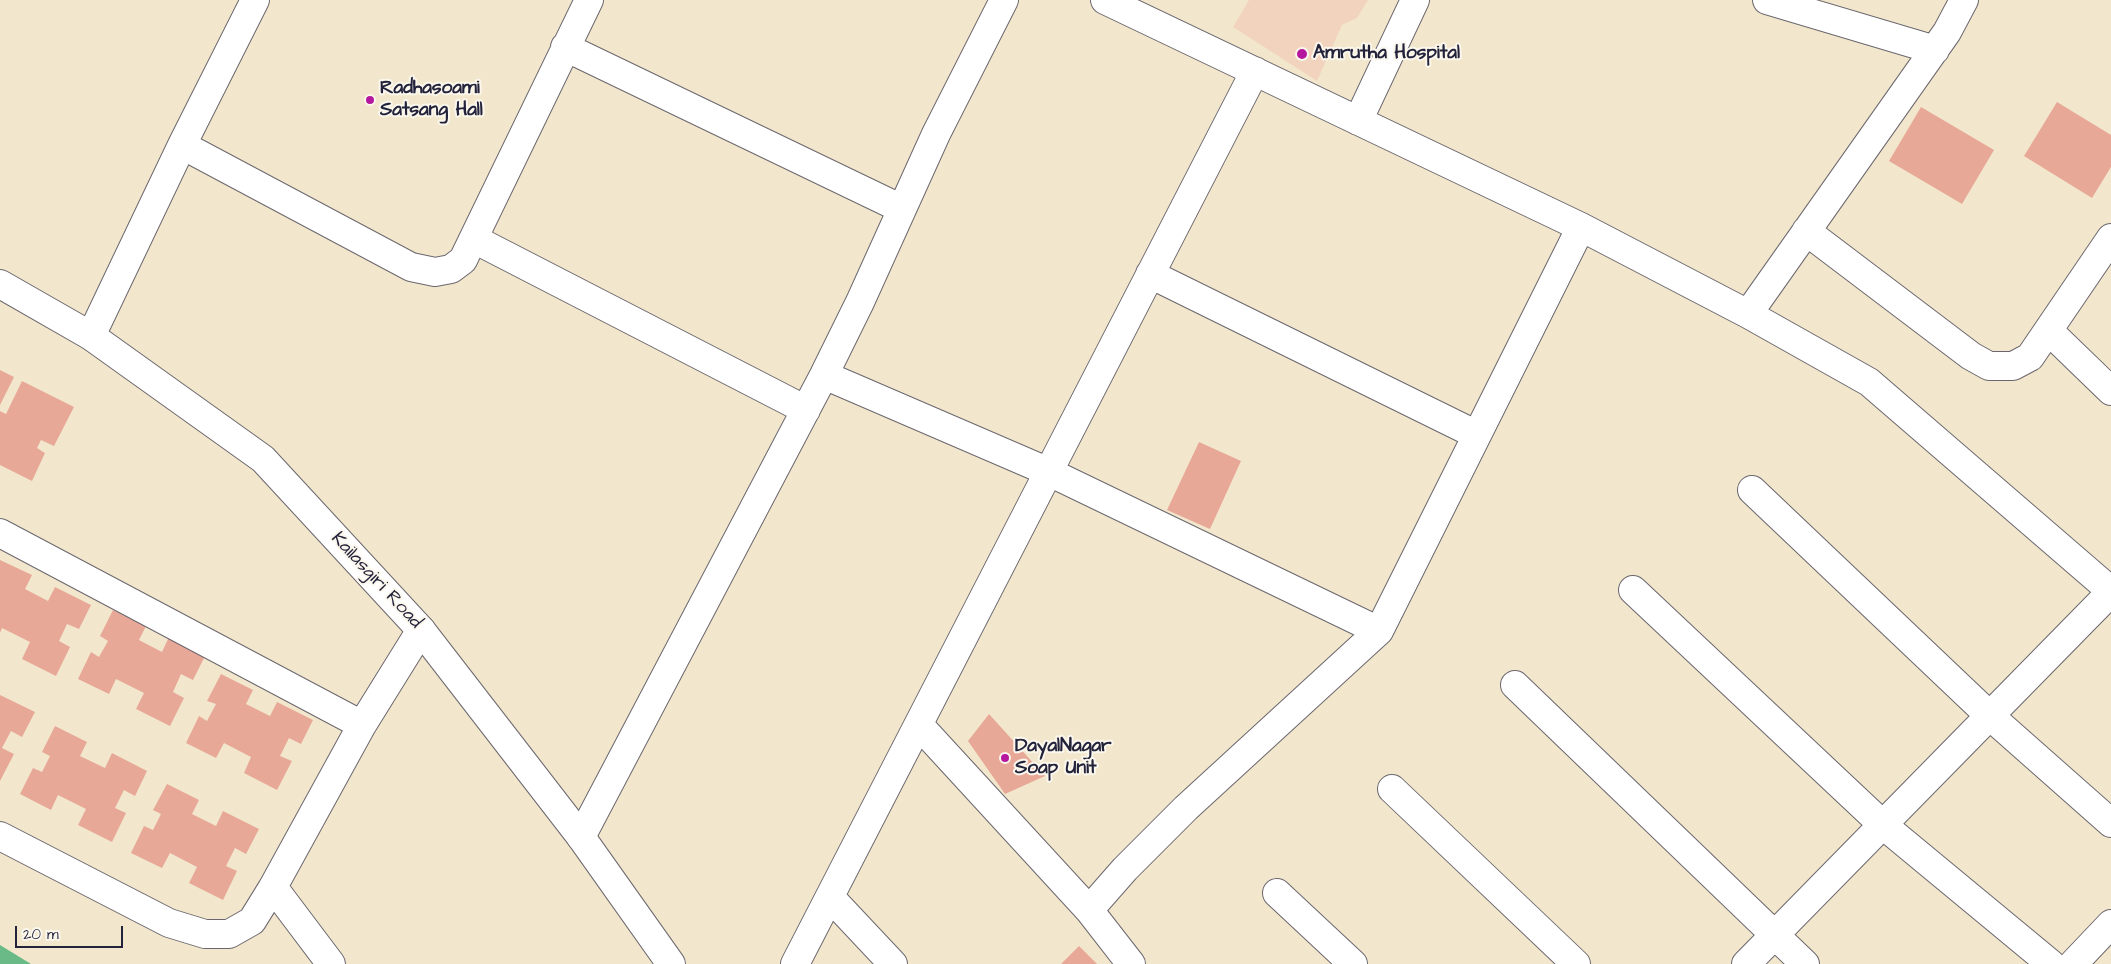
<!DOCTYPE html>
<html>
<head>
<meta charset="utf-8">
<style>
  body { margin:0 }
  #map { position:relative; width:2111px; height:964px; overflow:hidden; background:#f2e7cc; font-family:"Architects Daughter",sans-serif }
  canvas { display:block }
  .scale { position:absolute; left:15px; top:926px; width:108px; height:22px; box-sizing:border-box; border:2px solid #22223b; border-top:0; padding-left:6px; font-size:15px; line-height:18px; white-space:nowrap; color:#22223b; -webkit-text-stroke:4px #fbf7ec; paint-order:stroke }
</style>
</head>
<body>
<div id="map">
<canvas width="2111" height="964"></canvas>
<div class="scale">20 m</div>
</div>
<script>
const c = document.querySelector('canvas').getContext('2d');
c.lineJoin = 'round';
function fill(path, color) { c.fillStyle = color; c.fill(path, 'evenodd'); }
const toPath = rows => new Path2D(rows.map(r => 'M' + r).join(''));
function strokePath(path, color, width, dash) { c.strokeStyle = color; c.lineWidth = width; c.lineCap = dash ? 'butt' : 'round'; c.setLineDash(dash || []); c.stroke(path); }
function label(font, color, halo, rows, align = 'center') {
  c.font = font + ' "Architects Daughter",sans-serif'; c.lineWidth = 4; c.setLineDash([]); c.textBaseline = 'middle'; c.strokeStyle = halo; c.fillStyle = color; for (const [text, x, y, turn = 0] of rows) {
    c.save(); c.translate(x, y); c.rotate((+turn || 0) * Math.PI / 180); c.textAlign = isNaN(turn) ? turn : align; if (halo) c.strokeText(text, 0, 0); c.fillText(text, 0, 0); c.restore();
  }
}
fill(toPath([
  [1249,0,1368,0,1357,18,1342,25,1317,81,1233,27]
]), '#f2d4be');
fill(toPath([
  [0,945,31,964,0,964]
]), '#69ba86');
fill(toPath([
  [2057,102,2111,135,2111,167,2092,198,2024,156],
  [1921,107,1994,150,1962,204,1889,161],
  [0,370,14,377,0,405],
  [22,381,74,407,54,446,41,440,37,448,45,453,32,481,0,465,0,411,6,414],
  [1199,442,1241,461,1210,529,1167,510],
  [0,560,32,575,25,589,48,601,55,587,91,605,79,629,67,624,59,641,70,647,56,676,22,659,30,642,2,628,0,633],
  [113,610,146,626,139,640,162,652,169,637,205,656,193,680,181,674,173,692,184,698,170,726,136,709,144,693,116,679,109,694,78,679,91,652,99,657,108,641,100,636],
  [221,674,253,690,246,704,270,716,277,702,313,720,301,744,289,738,280,756,292,761,277,790,244,773,251,757,224,743,216,758,186,743,199,716,207,721,216,704,207,701],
  [0,695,35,712,22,737,11,731,2,748,14,754,0,781],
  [989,714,1045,776,1005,794,968,741],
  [55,726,87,742,80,756,105,768,112,753,147,771,135,796,124,790,115,808,126,813,112,842,78,825,86,809,58,795,51,810,20,794,33,768,42,772,50,756,42,752],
  [167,784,199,800,192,814,216,826,223,811,259,829,246,854,235,848,226,866,237,871,223,900,189,883,197,867,170,853,162,868,131,853,144,826,153,830,161,814,153,810],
  [1079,946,1097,964,1061,964]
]), '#e8a898');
const minor = toPath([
  [1105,0,1581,227,1748,314,1869,382,2111,591],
  [1767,0,1935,50],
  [565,47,902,209],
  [1358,121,1415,0],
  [182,145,411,267,435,272,451,269,463,260,589,0],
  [1806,231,1971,356,1989,366,2013,366,2030,357,2111,238],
  [474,239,806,410],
  [1150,274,1477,435],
  [1748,314,1947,32,1964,0],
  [2049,331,2111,391],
  [91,336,182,145,255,0],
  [824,375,1049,472,1379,631],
  [1752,490,1990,716,2111,823],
  [0,533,362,725],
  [1633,590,1883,825,2051,964],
  [1515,685,1805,964],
  [919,725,1089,910],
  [1392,789,1576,964],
  [0,836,169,923,205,934,229,934,252,921,273,887,362,725,421,630],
  [581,837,824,375,860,302,936,134,1004,0],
  [273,887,331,964],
  [1277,893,1353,964],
  [830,897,893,964],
  [795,964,1255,71],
  [1131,964,1089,910,1125,869,1186,808,1379,631,1581,227],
  [1746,964,2111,592],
  [2073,964,2111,924]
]);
const tertiary = toPath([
  [0,284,91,336,263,459,421,630,581,837,671,964]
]);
strokePath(minor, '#6b676e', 30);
strokePath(tertiary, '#6b676e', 30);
strokePath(minor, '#fff', 28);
strokePath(tertiary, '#fff', 28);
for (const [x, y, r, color] of [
  [1302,54,6,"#b5179e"],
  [370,100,5,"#b5179e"],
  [1005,758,5,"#b5179e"]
]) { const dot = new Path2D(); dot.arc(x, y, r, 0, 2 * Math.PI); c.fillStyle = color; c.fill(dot); strokePath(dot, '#fbf7ec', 2); }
label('bold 19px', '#22223b', '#fbf7ec', [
  ["Amrutha Hospital",1313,54],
  ["Radhasoami",380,89],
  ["Satsang Hall",380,111],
  ["DayalNagar",1015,747],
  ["Soap Unit",1015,769]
], 'left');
label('19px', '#22223b', '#fbf7ec', [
  ["Kailasgiri Road",376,581,47]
]);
</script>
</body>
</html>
